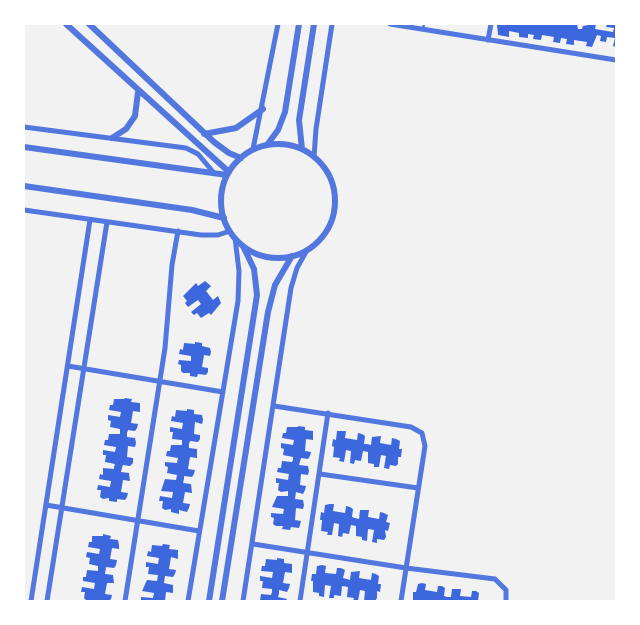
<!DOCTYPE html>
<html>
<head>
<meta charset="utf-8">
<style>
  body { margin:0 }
  #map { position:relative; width:640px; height:625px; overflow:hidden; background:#f2f2f2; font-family:"DejaVu Sans",sans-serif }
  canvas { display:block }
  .frame { position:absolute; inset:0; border:25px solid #fff; pointer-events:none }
</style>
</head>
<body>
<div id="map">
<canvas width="640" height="625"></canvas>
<div class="frame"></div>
</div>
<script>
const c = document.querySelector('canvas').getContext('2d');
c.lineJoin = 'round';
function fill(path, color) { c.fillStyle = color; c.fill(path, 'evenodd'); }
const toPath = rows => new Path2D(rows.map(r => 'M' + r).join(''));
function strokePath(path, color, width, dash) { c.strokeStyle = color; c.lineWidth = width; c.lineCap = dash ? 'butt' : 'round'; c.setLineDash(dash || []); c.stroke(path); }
fill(toPath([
  [497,24,577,24,578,29,582,29,583,26,594,24,596,24,595,29,613,32,614,28,606,27,607,24,616,24,616,47,613,46,615,38,607,37,606,42,600,41,601,36,597,35,592,47,586,46,587,42,574,40,574,45,566,44,567,39,561,38,560,43,553,42,554,37,542,35,541,40,533,39,534,35,528,34,528,38,519,37,519,33,509,31,509,37,498,35],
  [205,281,211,286,206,291,213,300,218,296,221,303,211,315,209,313,201,318,197,313,194,315,191,312,201,304,198,300,188,307,185,303,187,301,183,296,196,283,198,286],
  [195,342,202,343,202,346,210,348,211,352,210,356,204,355,202,367,208,368,208,372,206,375,198,374,197,377,190,376,190,373,183,373,181,371,181,365,178,364,179,360,191,361,191,356,179,354,180,349,183,350,184,343,195,344],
  [125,398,132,399,131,402,140,403,140,412,133,411,131,423,138,424,137,428,135,431,128,430,127,433,127,437,135,438,136,443,135,447,128,446,127,457,133,458,133,463,130,466,123,465,122,468,121,472,129,473,130,481,123,480,121,492,128,493,127,497,125,500,117,499,117,502,109,501,109,498,103,499,100,497,101,490,97,490,98,485,110,487,111,481,99,479,100,474,103,475,103,468,114,469,114,467,115,464,105,462,106,455,103,455,103,450,115,452,116,447,104,445,105,440,108,440,109,434,120,434,120,429,110,427,111,421,108,420,108,415,120,417,121,412,109,410,110,405,113,405,114,399,124,399],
  [187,409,194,410,194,414,202,415,203,420,202,424,195,422,194,434,200,435,200,439,198,442,190,441,189,444,189,448,197,449,197,458,190,457,188,469,195,470,194,474,192,477,184,476,184,479,183,483,191,484,192,493,185,492,183,503,190,504,189,508,187,512,179,510,179,514,171,512,171,509,165,510,162,508,163,501,159,501,160,496,172,498,173,492,161,491,165,479,176,480,177,475,167,473,168,467,165,466,165,462,177,463,178,458,166,456,167,451,170,451,171,445,182,445,182,440,172,439,173,432,170,432,170,427,182,429,183,423,171,421,172,416,175,417,176,410,187,411],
  [298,426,305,427,305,430,313,431,313,440,306,439,305,451,311,452,310,456,308,459,301,458,299,465,308,466,309,471,308,475,301,474,300,485,306,486,305,490,303,494,296,492,295,499,303,500,304,505,303,509,296,508,295,520,301,521,300,525,299,528,291,527,290,530,282,529,283,526,276,526,273,524,274,518,271,517,271,513,283,514,284,509,272,507,277,496,288,496,288,491,281,492,278,490,279,483,276,483,276,478,288,480,289,474,277,472,278,468,281,468,282,461,292,462,293,460,293,457,283,455,284,449,281,448,281,443,293,445,294,440,282,438,283,433,286,433,287,427,298,427],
  [337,431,346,431,345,438,357,440,358,433,362,434,365,436,364,444,367,444,371,445,372,437,381,436,380,443,391,445,392,438,396,439,400,441,399,449,402,449,401,457,398,457,398,464,396,466,390,465,389,469,384,468,386,456,381,455,379,467,374,467,374,464,368,463,368,452,363,451,361,461,355,460,354,464,350,463,351,451,346,450,344,462,339,461,340,458,333,457,334,447,332,446,333,439,336,440],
  [330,504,334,504,333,511,345,513,346,506,350,507,353,509,352,517,355,518,359,519,360,510,369,510,368,517,379,519,380,512,384,513,388,515,386,522,390,523,388,531,385,530,386,537,384,540,377,539,377,543,372,542,374,530,368,529,367,541,362,540,362,537,356,536,356,526,351,525,349,534,343,533,342,537,338,536,339,524,334,523,332,535,327,535,328,532,321,531,322,520,320,520,321,512,324,513,325,505],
  [103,534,111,536,110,539,118,540,119,545,119,549,112,548,110,559,117,560,116,565,114,568,106,567,105,574,113,575,114,583,107,583,105,594,112,595,111,599,109,601,87,601,84,598,85,592,81,592,82,587,94,589,95,583,83,581,83,577,86,577,87,570,98,571,98,566,89,564,90,558,86,557,87,552,99,554,100,549,88,547,89,542,92,542,92,536,103,536],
  [163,544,170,545,169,549,178,550,178,559,171,557,169,569,176,570,175,574,173,577,165,576,164,583,173,585,173,593,166,592,165,601,141,601,141,597,153,598,154,593,142,591,147,580,157,581,158,575,148,574,149,567,146,567,146,562,158,564,159,558,147,556,148,551,151,552,152,545,162,546],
  [277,558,284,559,284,563,292,564,292,573,285,572,283,583,290,584,289,588,287,592,279,590,279,594,278,597,287,599,286,601,260,601,261,594,271,595,272,592,272,589,262,588,263,581,260,581,260,576,272,578,273,572,261,571,262,566,265,566,266,559,277,560],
  [322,565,326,566,325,573,336,574,337,568,341,568,345,570,343,578,347,579,350,580,351,572,360,571,359,578,371,580,372,573,376,574,379,576,378,584,381,584,380,592,377,591,377,598,375,601,364,601,365,591,360,590,358,601,353,601,354,598,347,597,348,587,342,586,341,596,334,595,334,598,329,598,331,586,325,585,324,597,319,596,319,593,313,592,313,581,311,581,312,574,316,574,317,566],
  [422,583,426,584,425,590,437,592,438,586,442,586,445,588,444,596,447,597,451,597,452,589,461,589,460,596,471,597,472,591,476,591,479,593,478,601,413,601,413,592,416,592,418,584]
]), '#3d67dc');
strokePath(toPath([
  [423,29,424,24]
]), '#5277de', 2.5);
strokePath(toPath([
  [390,24,616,60],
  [488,40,491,24],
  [24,127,186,148,198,154,214,173],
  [253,149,278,24],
  [314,157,316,129,332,24],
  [24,210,201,235,218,235,230,231],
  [68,366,223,392],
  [274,406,411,427,422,433,425,446,401,601],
  [320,474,418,488],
  [46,505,199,531],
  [253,544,406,568,495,579,506,590,506,601],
  [31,601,90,220],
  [47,601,107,222],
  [125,601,165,348,172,265,178,231],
  [188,601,238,301,239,271,235,238],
  [243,601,291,288,297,268,307,250],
  [300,601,328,413]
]), '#5277de', 5);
strokePath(toPath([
  [66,24,229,172],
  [89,24,214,142,229,153,241,158],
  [204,134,236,128,263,109],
  [112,138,126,129,135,116,138,92],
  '221 201a57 57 0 1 1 114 0a57 57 0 1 1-114 0Z',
  [267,145,278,130,285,112,299,24],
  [24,147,227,175],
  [302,149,299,120,314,24],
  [24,186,192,210,224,218],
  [209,601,257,295,254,269,243,246],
  [222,601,268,312,275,285,292,256]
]), '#5277de', 6);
</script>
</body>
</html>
